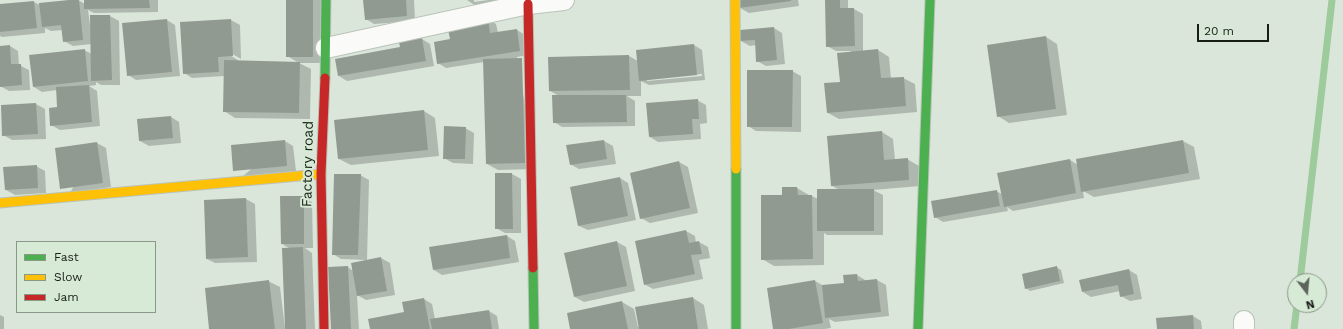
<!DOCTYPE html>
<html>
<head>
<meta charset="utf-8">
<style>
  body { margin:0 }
  #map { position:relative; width:1343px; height:329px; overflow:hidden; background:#dbe6da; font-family:"Work Sans",sans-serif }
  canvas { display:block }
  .legend { position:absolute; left:16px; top:241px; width:140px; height:72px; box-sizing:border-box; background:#d7ead6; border:1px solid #8a9889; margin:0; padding:5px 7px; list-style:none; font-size:12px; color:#171e16 }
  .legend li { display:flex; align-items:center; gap:8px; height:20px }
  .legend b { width:20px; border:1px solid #8a9889 }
  .north { position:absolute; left:1287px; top:273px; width:40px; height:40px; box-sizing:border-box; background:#d7ead6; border:1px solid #8a9889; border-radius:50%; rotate:164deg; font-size:11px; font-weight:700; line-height:16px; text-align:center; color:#171e16 }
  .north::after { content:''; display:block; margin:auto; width:14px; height:18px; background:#5c645b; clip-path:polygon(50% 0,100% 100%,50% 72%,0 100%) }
  .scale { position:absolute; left:1197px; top:24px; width:72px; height:18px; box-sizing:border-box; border:2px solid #171e16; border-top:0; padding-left:5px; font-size:12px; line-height:14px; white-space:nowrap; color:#171e16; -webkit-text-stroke:3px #d7ead6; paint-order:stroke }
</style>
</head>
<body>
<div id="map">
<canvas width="1343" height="329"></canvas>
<ul class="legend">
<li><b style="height:5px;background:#4caf50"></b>Fast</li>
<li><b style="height:5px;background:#ffc107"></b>Slow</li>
<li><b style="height:5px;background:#c62828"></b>Jam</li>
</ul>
<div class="north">N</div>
<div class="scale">20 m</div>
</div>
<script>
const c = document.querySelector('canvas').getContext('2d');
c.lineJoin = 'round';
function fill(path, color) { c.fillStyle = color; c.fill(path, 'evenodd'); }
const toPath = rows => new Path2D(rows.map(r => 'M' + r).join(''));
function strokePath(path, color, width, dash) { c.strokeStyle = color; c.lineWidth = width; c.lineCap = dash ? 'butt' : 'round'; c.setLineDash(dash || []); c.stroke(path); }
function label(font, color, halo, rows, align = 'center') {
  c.font = font + ' "Work Sans",sans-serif'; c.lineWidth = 4; c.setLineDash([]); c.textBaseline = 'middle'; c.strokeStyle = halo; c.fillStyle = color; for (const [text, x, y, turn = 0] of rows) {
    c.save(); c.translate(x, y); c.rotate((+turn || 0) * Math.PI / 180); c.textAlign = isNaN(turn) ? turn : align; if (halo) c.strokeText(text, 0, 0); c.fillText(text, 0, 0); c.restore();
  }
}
fill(toPath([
  [78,0,85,4,85,0,158,0,158,12,94,13,88,10,90,25,91,25,91,16,110,16,119,21,120,85,101,85,96,82,96,85,89,86,97,91,100,126,60,130,51,125,59,108,57,90,42,92,34,87,84,50,92,54,92,44,73,46,64,41,63,30,51,31,45,28,45,33,2,37,0,36,0,5,34,2,40,5],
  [287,0,324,0,324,63,299,63,311,69,310,119,235,118,224,111,224,76,192,78,184,73,231,20,240,25,241,59,229,52,228,54,241,62,299,63,287,56],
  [364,0,414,0,415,21,374,24,366,19],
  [467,0,474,0,474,2,489,0,526,0,476,6],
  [739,0,798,0,799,6,749,13,740,8],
  [826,0,848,0,848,9,854,9,863,14,863,51,878,50,889,57,891,79,903,78,915,84,917,112,839,119,828,113,841,83,851,52,851,51,836,51,827,46],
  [488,19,496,24,498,33,517,30,525,35,528,55,517,57,517,59,536,169,498,170,487,164,484,62,446,68,438,63,451,40],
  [167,20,175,25,180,76,136,80,128,75],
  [774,28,782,33,785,64,766,66,757,61,756,45,750,46,741,41],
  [1046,37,1057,44,1067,115,1009,123,998,116],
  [422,39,430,44,434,66,347,81,339,76],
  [694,45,702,50,705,80,649,85,641,81,641,96,627,96,635,101,635,126,562,127,554,122,559,96,550,91,629,56,638,61],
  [702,74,702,76,647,81,647,79],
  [10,46,18,51,19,65,29,70,30,90,9,91,0,86,0,47],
  [792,71,801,76,801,132,756,131,748,126],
  [697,100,706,105,707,123,700,124,701,139,658,142,650,137],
  [36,104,45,109,46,139,12,140,3,135],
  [424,111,435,118,439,156,351,165,339,159],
  [171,117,179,122,181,143,149,146,140,141],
  [465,128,474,133,473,164,453,163,444,158],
  [882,132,893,139,895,160,907,159,919,166,920,186,873,190,883,195,883,235,827,235,824,233,824,265,774,266,762,259,783,196,783,188,797,188,809,195,809,196,812,196,818,199,840,190,832,186],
  [285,141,293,146,296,171,243,176],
  [604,141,613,146,616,164,579,169,570,164],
  [1183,141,1194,147,1200,179,1094,197,1083,191,1084,198,1013,211,1007,207,1008,211,943,222,935,217,996,191,1002,194,1070,160,1078,165],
  [97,143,106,148,111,187,70,193],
  [679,162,688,167,698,213,650,223,641,218],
  [36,166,45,171,46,193,15,195,6,190],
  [496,174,512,174,521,179,521,233,505,233,496,228],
  [360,175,369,180,367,261,381,258,390,263,395,295,366,300,357,295,359,329,332,329,348,267,353,271,367,261,367,260,341,259,333,254],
  [620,178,628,183,636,220,588,230,579,226],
  [304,197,312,202,313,248,305,248,312,253,315,329,210,329,268,281,280,287,285,328,286,328,289,248,282,244],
  [246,199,255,204,257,262,215,263,207,259,205,201],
  [686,231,695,236,696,243,699,242,708,247,710,258,699,260,703,279,653,289,644,284],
  [507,236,515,241,519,262,442,275,434,270],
  [617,242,626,247,635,291,584,302,575,297],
  [1056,267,1061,270,1064,283,1030,291,1026,288],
  [1129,270,1137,275,1142,299,1130,301,1121,296,1120,291,1091,297,1083,292],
  [857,275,865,280,865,281,877,280,886,285,889,316,835,322,829,319,831,328,824,329,774,329,768,289,815,281,824,286,845,284],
  [693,298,704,305,708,329,571,329,568,314,622,302,634,309,638,327],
  [424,299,432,304,435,319,489,311,497,316,499,329,371,329,405,313],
  [0,315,4,317,4,329,0,329],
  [1193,316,1201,321,1202,329,1158,329]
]), '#0003');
strokePath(toPath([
  [1300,281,1332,0],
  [1294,329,1297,305]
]), '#9dcb9c', 7);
fill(toPath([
  [69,0,79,0,83,40,63,42,61,25,42,27,39,3],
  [84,0,149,0,150,8,84,9],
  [286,0,313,0,313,57,286,57],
  [363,0,406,0,407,16,365,20],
  [738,0,791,0,791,1,739,8],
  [825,0,840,0,840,8,854,8,855,46,826,47],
  [34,1,37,28,0,32,0,4],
  [90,15,110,15,112,80,91,81],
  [488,18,490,33,517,29,520,51,437,64,434,42,450,39,447,25],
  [167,19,172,72,127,76,122,23],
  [231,19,233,56,218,57,219,72,183,74,180,22],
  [774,27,777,60,756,62,755,40,740,41,740,30],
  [1046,36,1056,109,997,117,987,45],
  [422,38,426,61,338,76,335,59,400,47,399,42],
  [694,44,697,75,639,81,636,50],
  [10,45,11,64,21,64,22,85,0,87,0,46],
  [85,49,88,81,33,87,29,55],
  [878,49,881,78,904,77,906,106,827,113,824,83,840,82,837,53],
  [629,55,630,90,549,91,548,57],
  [522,58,525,163,486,164,483,59],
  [224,60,300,62,299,113,223,112],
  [747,70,793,70,792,127,747,127],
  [89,85,92,122,50,126,49,108,57,107,56,87],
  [552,95,626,95,627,122,553,123],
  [698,99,699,119,692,119,693,134,649,137,646,103],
  [36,103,38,134,2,136,1,105],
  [424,110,428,150,338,159,334,120],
  [171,116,173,138,139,141,137,119],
  [444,126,466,127,465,159,443,159],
  [882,131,884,160,908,158,909,180,831,186,827,136],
  [285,140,287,166,233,171,231,145],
  [604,140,607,159,570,165,566,145],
  [1183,140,1189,173,1081,192,1076,159],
  [97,142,103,183,60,189,55,148],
  [1070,159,1076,193,1004,207,997,173],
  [679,161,690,208,640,219,630,173],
  [37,165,38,188,5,190,3,167],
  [495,173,512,173,513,229,495,229],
  [334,174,361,174,358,255,332,255],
  [620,177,628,216,578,226,570,187],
  [782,187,797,187,798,195,812,195,813,259,761,260,761,195,782,195],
  [817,189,874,189,874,231,817,231],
  [997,190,1000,206,934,218,931,201],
  [280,196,304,196,304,244,281,244],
  [246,198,248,257,206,259,204,200],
  [686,230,689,243,699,241,702,254,691,255,695,274,644,285,635,241],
  [507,235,510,258,433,270,429,247],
  [617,241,627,286,574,297,564,253],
  [303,247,306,329,285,329,282,248],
  [381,257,387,291,357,296,351,263],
  [348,266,351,329,331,329,328,267],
  [1057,266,1060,281,1025,289,1022,274],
  [1129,269,1134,294,1120,297,1118,285,1082,292,1079,280],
  [857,274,858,281,877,279,881,312,825,318,822,285,844,283,843,275],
  [269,280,275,329,209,329,205,288],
  [815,280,823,323,789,329,773,329,767,288],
  [693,297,698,329,639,329,635,307],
  [424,298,430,329,370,329,368,319,404,312,402,302],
  [622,301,628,329,570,329,567,313],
  [489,310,492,329,432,329,430,319],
  [1193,315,1194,329,1157,329,1156,318]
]), '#919a91');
const street = toPath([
  [326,48,528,4,564,0],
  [1244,329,1244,321]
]);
const fast = toPath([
  [325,78,326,0],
  [736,169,736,329],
  [533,268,534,329],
  [918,329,930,0]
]);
const slow = toPath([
  [735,0,736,169],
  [0,203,321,174]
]);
const jam = toPath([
  [528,4,533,268],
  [324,329,321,174,325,78]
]);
strokePath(street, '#bac3b9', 22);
strokePath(fast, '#bac3b9', 11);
strokePath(slow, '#bac3b9', 11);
strokePath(jam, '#bac3b9', 11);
strokePath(street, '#fafbf9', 20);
strokePath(fast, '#4caf50', 9);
strokePath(slow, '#ffc107', 9);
strokePath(jam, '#c62828', 9);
label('14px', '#171e16', '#d7ead6', [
  ["Factory road",308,164,-89]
]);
</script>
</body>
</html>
